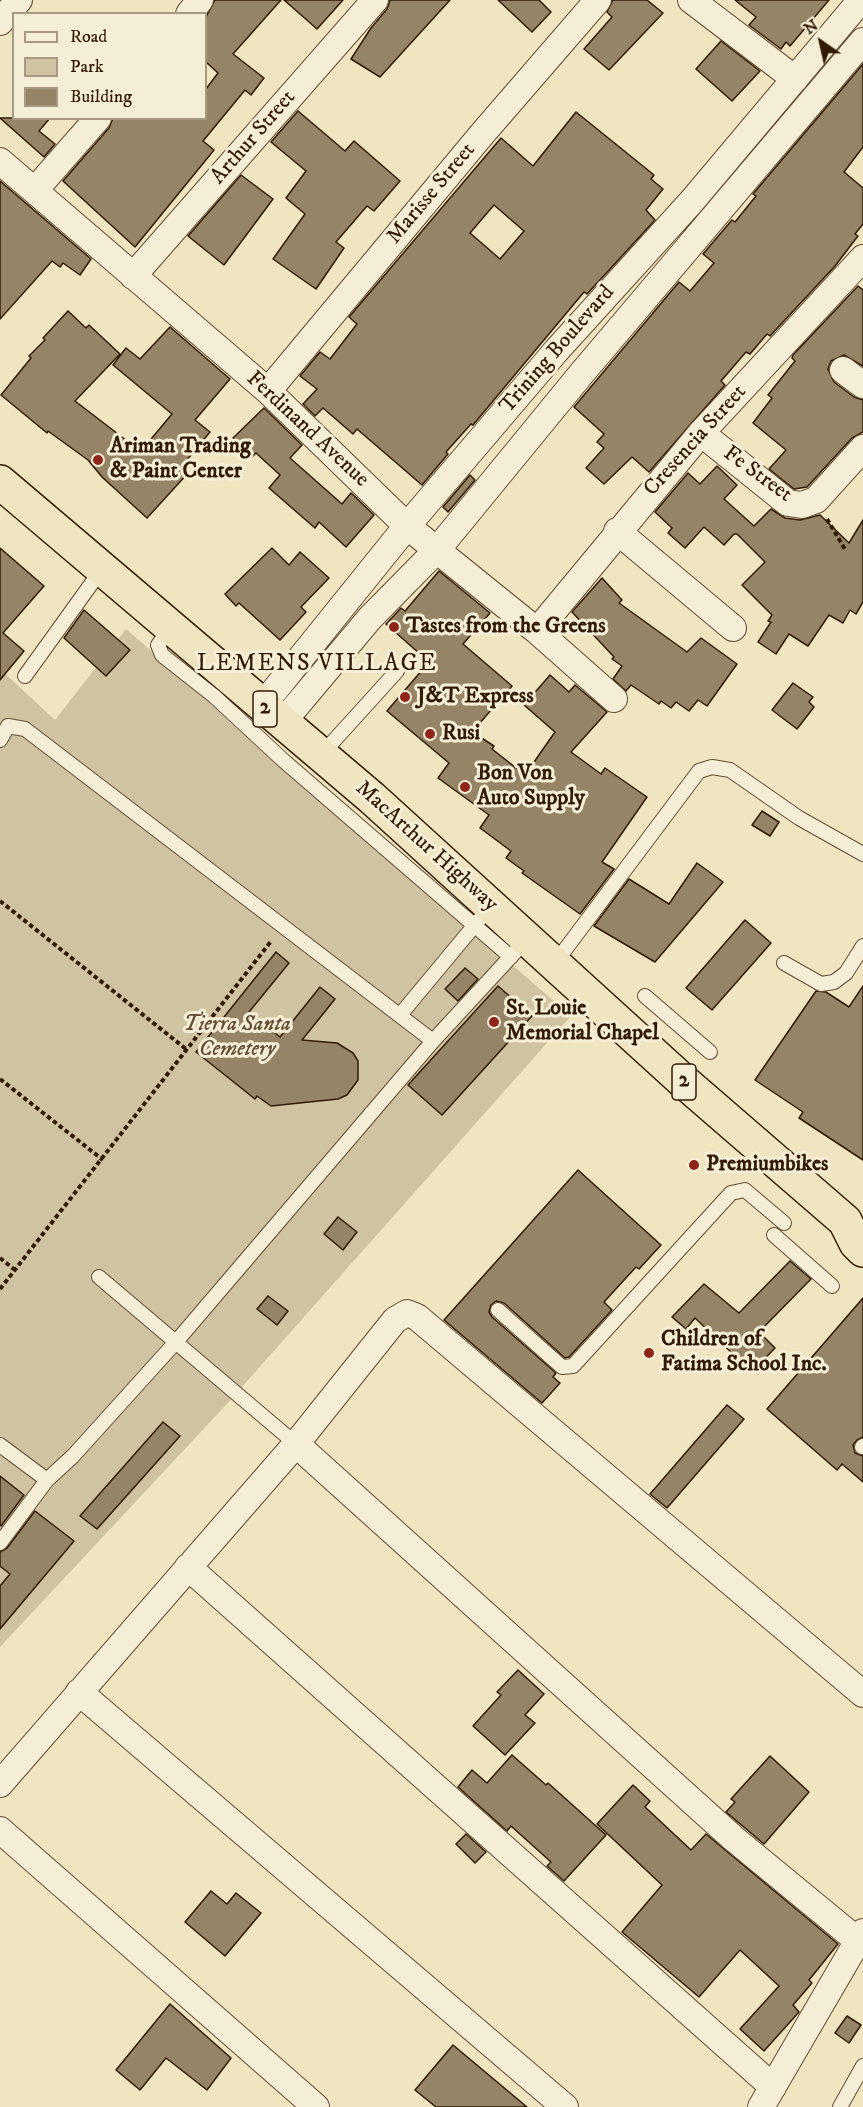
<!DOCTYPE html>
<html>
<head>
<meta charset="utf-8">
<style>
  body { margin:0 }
  #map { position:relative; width:863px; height:2107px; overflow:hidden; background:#f0e5c1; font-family:"IM FELL DW Pica",serif }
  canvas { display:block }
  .legend { position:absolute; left:12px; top:12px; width:195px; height:108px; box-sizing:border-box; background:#f5eed7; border:2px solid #a79a83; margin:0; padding:8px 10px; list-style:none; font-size:18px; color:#321b04 }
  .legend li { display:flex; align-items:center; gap:12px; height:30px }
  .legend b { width:30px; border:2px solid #a79a83 }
  .north { position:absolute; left:791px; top:12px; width:60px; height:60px; -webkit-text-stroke:4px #f5eed7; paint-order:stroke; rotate:326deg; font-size:16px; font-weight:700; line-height:24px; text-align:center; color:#321b04 }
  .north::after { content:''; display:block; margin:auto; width:21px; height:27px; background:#321b04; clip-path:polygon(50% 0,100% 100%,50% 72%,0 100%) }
</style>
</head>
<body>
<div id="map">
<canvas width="863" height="2107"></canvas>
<ul class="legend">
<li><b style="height:8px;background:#f5eed7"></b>Road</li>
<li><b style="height:16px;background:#d0c3a1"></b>Park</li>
<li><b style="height:16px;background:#958466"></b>Building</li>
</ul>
<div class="north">N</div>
</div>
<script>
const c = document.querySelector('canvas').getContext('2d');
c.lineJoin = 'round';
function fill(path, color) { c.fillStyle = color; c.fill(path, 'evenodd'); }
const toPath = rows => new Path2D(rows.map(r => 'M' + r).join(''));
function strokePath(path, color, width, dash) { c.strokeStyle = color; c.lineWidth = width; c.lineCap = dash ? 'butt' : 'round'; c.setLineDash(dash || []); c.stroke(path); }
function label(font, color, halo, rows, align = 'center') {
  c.font = font + ' "IM FELL DW Pica",serif'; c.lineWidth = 6; c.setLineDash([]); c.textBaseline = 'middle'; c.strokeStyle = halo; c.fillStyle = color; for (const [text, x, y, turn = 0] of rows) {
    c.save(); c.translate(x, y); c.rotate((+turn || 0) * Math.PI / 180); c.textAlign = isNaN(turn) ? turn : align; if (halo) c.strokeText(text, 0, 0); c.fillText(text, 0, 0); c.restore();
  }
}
fill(toPath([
  [126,629,571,1016,225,1406,0,1647,0,669,55,720]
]), '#d0c3a1');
const building = toPath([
  [215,0,281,0,233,54,264,78,251,95,245,90,203,141,214,150,135,247,63,181,109,128,113,118,206,118,206,89,218,73,206,62,206,17,215,0],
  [284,0,343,0,317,29,284,0],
  [390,0,450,0,380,77,351,59,371,28,387,9,390,0],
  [498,0,539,0,551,12,532,32,498,0],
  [613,0,647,0,663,13,609,70,584,49,612,17,607,12,613,0],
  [735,0,829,0,790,46,786,42,781,49,749,25,756,17,735,0],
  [721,41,760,71,732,101,696,69,721,41],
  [863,64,863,147,844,172,863,188,863,224,855,234,858,236,835,266,770,336,767,334,750,354,746,352,721,381,725,385,649,472,632,457,604,484,586,468,604,448,597,442,604,434,574,407,679,282,690,291,714,263,703,254,732,220,735,222,756,196,753,194,863,64],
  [298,111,345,151,354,141,400,181,374,211,367,206,336,242,344,248,316,289,273,259,305,214,286,198,306,171,271,142,298,111],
  [576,112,654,175,651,179,663,189,646,210,655,220,587,294,584,292,473,425,471,424,446,452,448,454,422,485,357,429,353,434,323,408,315,416,303,404,317,389,300,376,320,352,330,359,357,324,349,317,501,138,533,166,576,112],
  [494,205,524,231,500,259,470,233,494,205],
  [0,118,50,118,39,131,55,144,44,157,0,118],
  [241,175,273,199,224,265,188,236,241,175],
  [0,181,91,259,80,275,63,263,60,267,52,261,0,319,0,181],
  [858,286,863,290,863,366,844,355,831,361,828,369,834,382,854,397,863,400,863,432,852,438,807,487,794,489,769,469,786,450,753,423,772,398,768,395,795,361,792,358,793,355,858,286],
  [68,311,86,328,89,325,120,354,75,401,131,444,137,437,146,445,172,414,113,365,126,348,140,359,170,327,230,379,195,420,210,432,182,466,189,472,147,518,102,477,88,460,48,431,47,433,1,395,31,358,29,356,45,340,43,338,68,311],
  [264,408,302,445,290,458,342,504,351,493,374,515,346,547,319,522,315,528,269,488,280,475,256,453,252,457,233,438,264,408],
  [717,466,737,485,724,499,754,526,771,509,785,518,800,520,820,515,849,543,863,520,863,602,856,614,850,610,843,623,829,615,808,646,789,634,776,654,758,642,771,622,768,621,772,615,742,585,765,562,737,534,734,534,724,545,704,527,685,548,668,533,672,528,655,512,688,473,700,484,717,466],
  [470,475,475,480,448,512,443,507,470,475],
  [0,548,44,586,3,633,24,651,0,680,0,548],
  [272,548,289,565,300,552,329,578,301,607,306,612,280,640,239,603,236,606,225,594,272,548],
  [439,571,490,613,463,644,512,686,472,732,494,746,492,749,525,775,555,732,524,705,550,675,569,692,575,685,607,712,571,752,601,774,605,768,647,797,602,862,614,869,580,914,522,873,524,871,506,858,511,851,480,828,489,815,438,778,449,763,387,711,429,662,386,624,401,608,405,611,439,571],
  [602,578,622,600,619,603,687,652,701,638,737,664,707,706,698,700,689,711,676,702,671,708,661,701,659,704,631,685,626,691,613,679,622,666,612,659,614,657,572,612,602,578],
  [84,610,130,650,106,676,64,638,84,610],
  [793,683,813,697,809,702,814,707,797,729,772,710,793,683],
  [762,811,779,822,770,836,752,825,762,811],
  [697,863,723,882,655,962,594,926,629,879,669,904,697,863],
  [745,920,771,943,712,1010,686,988,745,920],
  [276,952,289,963,249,1012,280,1037,320,987,335,999,302,1040,337,1043,353,1053,358,1061,358,1080,347,1095,338,1099,271,1106,257,1096,255,1099,196,1052,276,952],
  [465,968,478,979,458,1001,445,989,465,968],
  [498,986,532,1016,442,1115,408,1085,498,986],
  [863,986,863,1160,799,1118,803,1112,755,1080,816,991,826,992,849,1007,863,986],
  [578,1170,661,1245,639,1269,636,1267,604,1302,612,1310,569,1357,565,1358,504,1303,496,1301,491,1305,489,1312,492,1317,556,1373,553,1377,560,1383,542,1403,444,1320,578,1170],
  [338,1217,357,1232,343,1250,324,1234,338,1217],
  [790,1261,811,1279,759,1332,775,1348,752,1372,695,1318,686,1329,672,1317,704,1284,739,1313,790,1261],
  [268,1296,288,1311,277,1325,257,1309,268,1296],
  [863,1298,863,1437,857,1440,853,1445,855,1453,863,1456,863,1482,842,1464,837,1470,767,1409,863,1298],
  [727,1405,744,1419,667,1508,650,1494,727,1405],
  [163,1422,180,1436,97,1529,80,1516,163,1422],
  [0,1476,24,1495,1,1526,0,1525,0,1476],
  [35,1511,74,1541,0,1629,0,1586,10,1574,0,1566,0,1552,7,1548,35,1511],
  [518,1670,544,1694,525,1715,535,1723,505,1755,473,1726,501,1695,497,1692,518,1670],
  [512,1755,546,1785,548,1783,606,1835,564,1881,547,1866,551,1862,511,1826,507,1831,458,1787,472,1770,487,1783,512,1755],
  [770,1756,809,1792,764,1844,726,1812,735,1802,731,1799,770,1756],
  [633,1785,650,1801,645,1807,691,1850,706,1834,838,1944,809,1980,812,1983,793,2005,799,2012,764,2051,740,2029,779,1986,740,1950,699,1997,622,1932,662,1885,597,1824,633,1785],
  [466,1834,486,1852,475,1863,456,1844,466,1834],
  [211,1891,227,1904,236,1893,261,1913,225,1956,185,1922,211,1891],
  [170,2004,231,2058,207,2090,166,2058,140,2090,116,2070,170,2004],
  [847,2016,861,2025,849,2043,835,2033,847,2016],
  [453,2045,527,2107,436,2107,415,2090,453,2045]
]);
fill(building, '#958466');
strokePath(building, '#321b04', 1.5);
const lane = toPath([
  [171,627,158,645,162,655,214,696,284,761,511,957],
  [25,676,102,569],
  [0,740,8,726,25,729,433,1041],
  [321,755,397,671],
  [555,963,699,771,712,767,730,770,799,818,863,854],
  [784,963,821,984,834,982,846,973,863,946],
  [645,996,710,1052],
  [400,1015,479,920],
  [774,1235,832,1286],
  [99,1277,296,1444],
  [498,1310,562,1367,573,1366,731,1193,745,1190,784,1223],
  [0,1445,47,1480,73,1456,175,1343,433,1041,528,938],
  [862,1447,863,1446],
  [0,1543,47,1480],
  [840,2107,863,2066]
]);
const street = toPath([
  [691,0,795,79],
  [189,14,200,0],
  [0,22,19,0],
  [0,161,268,391,407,526,537,631,614,699],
  [35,190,98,118],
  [133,276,375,0],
  [843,370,863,385],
  [268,391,483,133,598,0],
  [701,433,788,503,802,505,816,500,863,448],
  [617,531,733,628],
  [537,631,701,433,863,258],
  [262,706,407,526,556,351,692,201,861,0],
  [282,723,370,618,437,550,582,373,863,41],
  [296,1444,733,1838,858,1941],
  [188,1567,773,2087],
  [79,1692,565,2107],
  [0,1784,296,1444,395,1320,407,1313,417,1317,863,1694],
  [0,1830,316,2107],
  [761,2107,863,1932]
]);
const highway = toPath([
  [0,482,372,798,682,1080,845,1221,856,1243,863,1250]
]);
strokePath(lane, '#624e33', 16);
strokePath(street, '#624e33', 28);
strokePath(highway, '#321b04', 36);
strokePath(toPath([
  [827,519,846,551],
  [0,901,186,1049],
  [0,1079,103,1160],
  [0,1258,15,1270],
  [0,1289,272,940]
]), '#321b04', 4, [4.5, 3]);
strokePath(lane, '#f5eed7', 14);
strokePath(street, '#f5eed7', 26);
strokePath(highway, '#f0e5c1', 33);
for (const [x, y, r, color] of [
  [98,460,6,"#8f2418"],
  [394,627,6,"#8f2418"],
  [405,697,6,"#8f2418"],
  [430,734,6,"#8f2418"],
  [465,787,6,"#8f2418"],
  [494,1022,6,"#8f2418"],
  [694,1165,6,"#8f2418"],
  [649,1353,6,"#8f2418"]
]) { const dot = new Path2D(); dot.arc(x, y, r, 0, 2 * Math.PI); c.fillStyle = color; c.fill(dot); strokePath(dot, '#f5eed7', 2); }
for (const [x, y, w] of [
  [265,709,24],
  [684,1082,24]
]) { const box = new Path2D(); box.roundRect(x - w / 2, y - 18, w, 36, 4.5); c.fillStyle = '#f5eed7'; c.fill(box); strokePath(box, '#321b04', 1.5); }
label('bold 21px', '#321b04', null, [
  ["2",265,709],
  ["2",684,1082]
]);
label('22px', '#321b04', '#f5eed7', [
  ["Arthur Street",254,138,-49],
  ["Marisse Street",432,194,-50],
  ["Trining Boulevard",558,350,-49],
  ["Ferdinand Avenue",307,430,43],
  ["Cresencia Street",696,441,-48],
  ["Fe Street",757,475,36],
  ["MacArthur Highway",426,847,42]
]);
label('bold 22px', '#321b04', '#f5eed7', [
  ["Ariman Trading",110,447],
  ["& Paint Center",110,472],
  ["Tastes from the Greens",406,627],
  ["J&T Express",417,697],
  ["Rusi",442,734],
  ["Bon Von",477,774],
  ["Auto Supply",477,799],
  ["St. Louie",506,1009],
  ["Memorial Chapel",506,1034],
  ["Premiumbikes",706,1165],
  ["Children of",661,1340],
  ["Fatima School Inc.",661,1365]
], 'left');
label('italic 22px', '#614d33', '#f5eed7', [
  ["Tierra Santa",237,1025],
  ["Cemetery",237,1050]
]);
c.letterSpacing = '1.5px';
label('24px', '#321b04', '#f5eed7', [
  ["LEMENS VILLAGE",317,665]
]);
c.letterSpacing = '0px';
</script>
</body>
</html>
